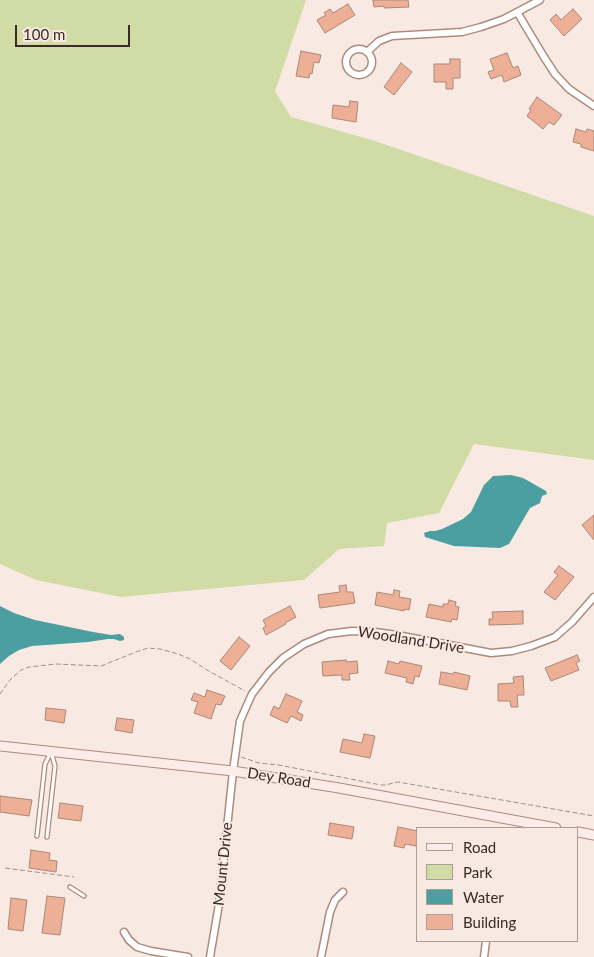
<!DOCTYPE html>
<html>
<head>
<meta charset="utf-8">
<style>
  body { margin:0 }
  #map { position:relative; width:594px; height:957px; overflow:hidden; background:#f9e9e3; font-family:Lato,sans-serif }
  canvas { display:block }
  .legend { position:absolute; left:416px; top:827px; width:162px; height:115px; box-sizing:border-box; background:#f9e9e3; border:1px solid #ac9d97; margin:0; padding:6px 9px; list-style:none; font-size:15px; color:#392a24 }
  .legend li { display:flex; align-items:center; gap:10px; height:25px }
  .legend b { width:25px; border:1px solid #ac9d97 }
  .scale { position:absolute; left:15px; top:25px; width:115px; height:22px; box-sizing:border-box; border:2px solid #392a24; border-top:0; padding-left:6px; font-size:15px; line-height:18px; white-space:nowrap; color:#392a24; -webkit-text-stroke:4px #f9e9e3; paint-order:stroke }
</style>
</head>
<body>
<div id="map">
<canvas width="594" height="957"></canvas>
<ul class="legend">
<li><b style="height:6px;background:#fcece9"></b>Road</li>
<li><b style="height:14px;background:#d1dba6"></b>Park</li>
<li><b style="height:14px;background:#4c9fa0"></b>Water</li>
<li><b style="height:14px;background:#edb096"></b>Building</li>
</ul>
<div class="scale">100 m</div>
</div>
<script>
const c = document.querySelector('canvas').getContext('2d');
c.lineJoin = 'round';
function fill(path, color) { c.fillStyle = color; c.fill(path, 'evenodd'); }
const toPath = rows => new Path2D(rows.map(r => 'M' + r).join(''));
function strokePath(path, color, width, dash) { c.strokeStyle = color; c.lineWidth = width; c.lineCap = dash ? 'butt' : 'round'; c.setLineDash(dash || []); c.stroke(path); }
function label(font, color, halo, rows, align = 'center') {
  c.font = font + ' Lato,sans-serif'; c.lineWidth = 4; c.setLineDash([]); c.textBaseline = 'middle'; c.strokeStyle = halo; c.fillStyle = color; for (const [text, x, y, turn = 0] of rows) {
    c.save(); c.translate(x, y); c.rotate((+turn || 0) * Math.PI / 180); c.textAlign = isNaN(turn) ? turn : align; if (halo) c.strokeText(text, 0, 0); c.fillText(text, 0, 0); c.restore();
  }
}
fill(toPath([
  [0,0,306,0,275,91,291,117,375,141,594,216,594,460,474,444,439,513,387,523,384,546,339,549,304,580,121,597,36,580,0,564]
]), '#d1dba6');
fill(toPath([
  [511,475,523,478,546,491,547,494,542,496,540,503,530,508,509,544,500,548,454,546,425,537,424,533,430,531,435,531,442,529,463,519,471,512,484,485,493,476],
  [0,606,14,613,35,620,93,632,111,635,120,634,124,637,124,640,120,641,114,639,108,639,88,642,32,646,19,650,9,656,0,664]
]), '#4c9fa0');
const building = toPath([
  [373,0,408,0,409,7,384,8,384,6,374,7,373,0],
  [348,4,355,15,325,33,317,20,326,15,324,13,330,9,333,13,348,4],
  [573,9,582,19,564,36,550,20,556,14,561,20,573,9],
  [301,51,321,55,319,63,314,62,312,74,310,73,309,78,296,76,301,51],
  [507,53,513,68,518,66,521,75,504,82,502,75,491,79,488,72,494,70,490,59,507,53],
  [450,59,460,59,460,78,453,78,453,89,446,89,446,82,434,82,434,64,450,64,450,59],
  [401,63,412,72,394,95,384,87,401,63],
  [537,97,562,115,554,125,549,122,543,129,527,116,531,110,529,109,537,97],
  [350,101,358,102,356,122,332,118,333,105,349,107,350,101],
  [576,129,586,132,587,129,594,131,594,151,581,147,581,144,573,142,576,129],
  [594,515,594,540,582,525,594,515],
  [559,566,574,577,555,600,544,592,558,575,554,572,559,566],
  [346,585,347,592,353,592,355,603,320,608,318,595,340,592,339,586,346,585],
  [394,590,400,591,399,597,411,599,409,610,405,609,404,611,375,605,377,592,393,595,394,590],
  [449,600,456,602,455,606,459,607,457,620,452,619,451,622,426,617,429,604,443,607,443,604,448,604,449,600],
  [290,606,296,617,285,623,286,624,266,635,263,628,266,626,263,620,290,606],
  [523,611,523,624,489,625,489,619,493,619,492,612,523,611],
  [239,637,250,646,231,670,220,661,239,637],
  [577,655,580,661,576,663,579,670,551,681,545,668,577,655],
  [346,660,346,662,357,661,358,673,349,674,350,680,342,680,342,675,323,676,322,662,346,660],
  [388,661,399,664,400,661,422,666,419,677,415,676,413,684,406,682,407,678,385,673,388,661],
  [441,672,453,674,454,672,470,676,467,690,439,684,441,672],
  [523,676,524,695,517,695,518,707,511,707,510,701,498,701,498,684,514,683,513,677,523,676],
  [207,690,225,696,221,705,216,704,211,719,194,713,198,702,191,700,194,693,205,697,207,690],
  [286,694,302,701,297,712,303,715,301,721,291,716,287,723,270,715,274,706,279,709,286,694],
  [46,708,66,710,64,723,45,720,46,708],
  [117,718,134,720,132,733,115,730,117,718],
  [364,734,375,736,370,758,340,752,343,739,362,743,364,734],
  [0,796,32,800,29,816,0,812,0,796],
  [60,803,83,806,81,821,58,818,60,803],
  [330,823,354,827,352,839,328,835,330,823],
  [398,827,418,831,416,846,405,844,404,848,394,846,398,827],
  [31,850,50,853,49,860,57,861,56,872,29,868,31,850],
  [47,896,65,898,60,935,42,933,47,896],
  [11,898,27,900,23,931,8,929,11,898]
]);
fill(building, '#edb096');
strokePath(building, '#aa8778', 1);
const lane = toPath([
  [37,836,45,764,51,752,55,766,47,837],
  [70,887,84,896]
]);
const street = toPath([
  [517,12,544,57,555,74,569,89,594,106],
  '346 62a13 13 0 1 1 26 0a13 13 0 1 1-26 0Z',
  [367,52,379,41,392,36,462,32,481,27,504,19,540,0],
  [124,932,129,940,137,947,151,951,188,957],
  [210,957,219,904,233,771,240,721,252,694,269,672,283,658,304,644,328,634,352,631,375,632,397,635,491,653,512,651,531,646,555,637,572,622,594,597],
  [321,957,330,912,335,900,343,892],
  [484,957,486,941]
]);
const secondary = toPath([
  [0,746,233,771,339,788,556,828],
  [578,832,594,835]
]);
strokePath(lane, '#ae8a7c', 5.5);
strokePath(street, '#ae8a7c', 9);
strokePath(secondary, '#ae8a7c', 11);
strokePath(toPath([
  [0,694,10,680,21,670,29,667,56,664,101,666,136,652,148,648,160,649,178,654,190,659,207,670,245,691],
  [241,757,259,763,279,765,381,785,385,785,398,782,594,816],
  [5,868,74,877]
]), '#9f8f89', 1, [5, 2.5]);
strokePath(lane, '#fff', 3);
strokePath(street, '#fff', 6);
strokePath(secondary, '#fcece9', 9);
label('15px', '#392a24', '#f9e9e3', [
  ["Woodland Drive",411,640,9],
  ["Dey Road",279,778,9],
  ["Mount Drive",223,864,-84]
]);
</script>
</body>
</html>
